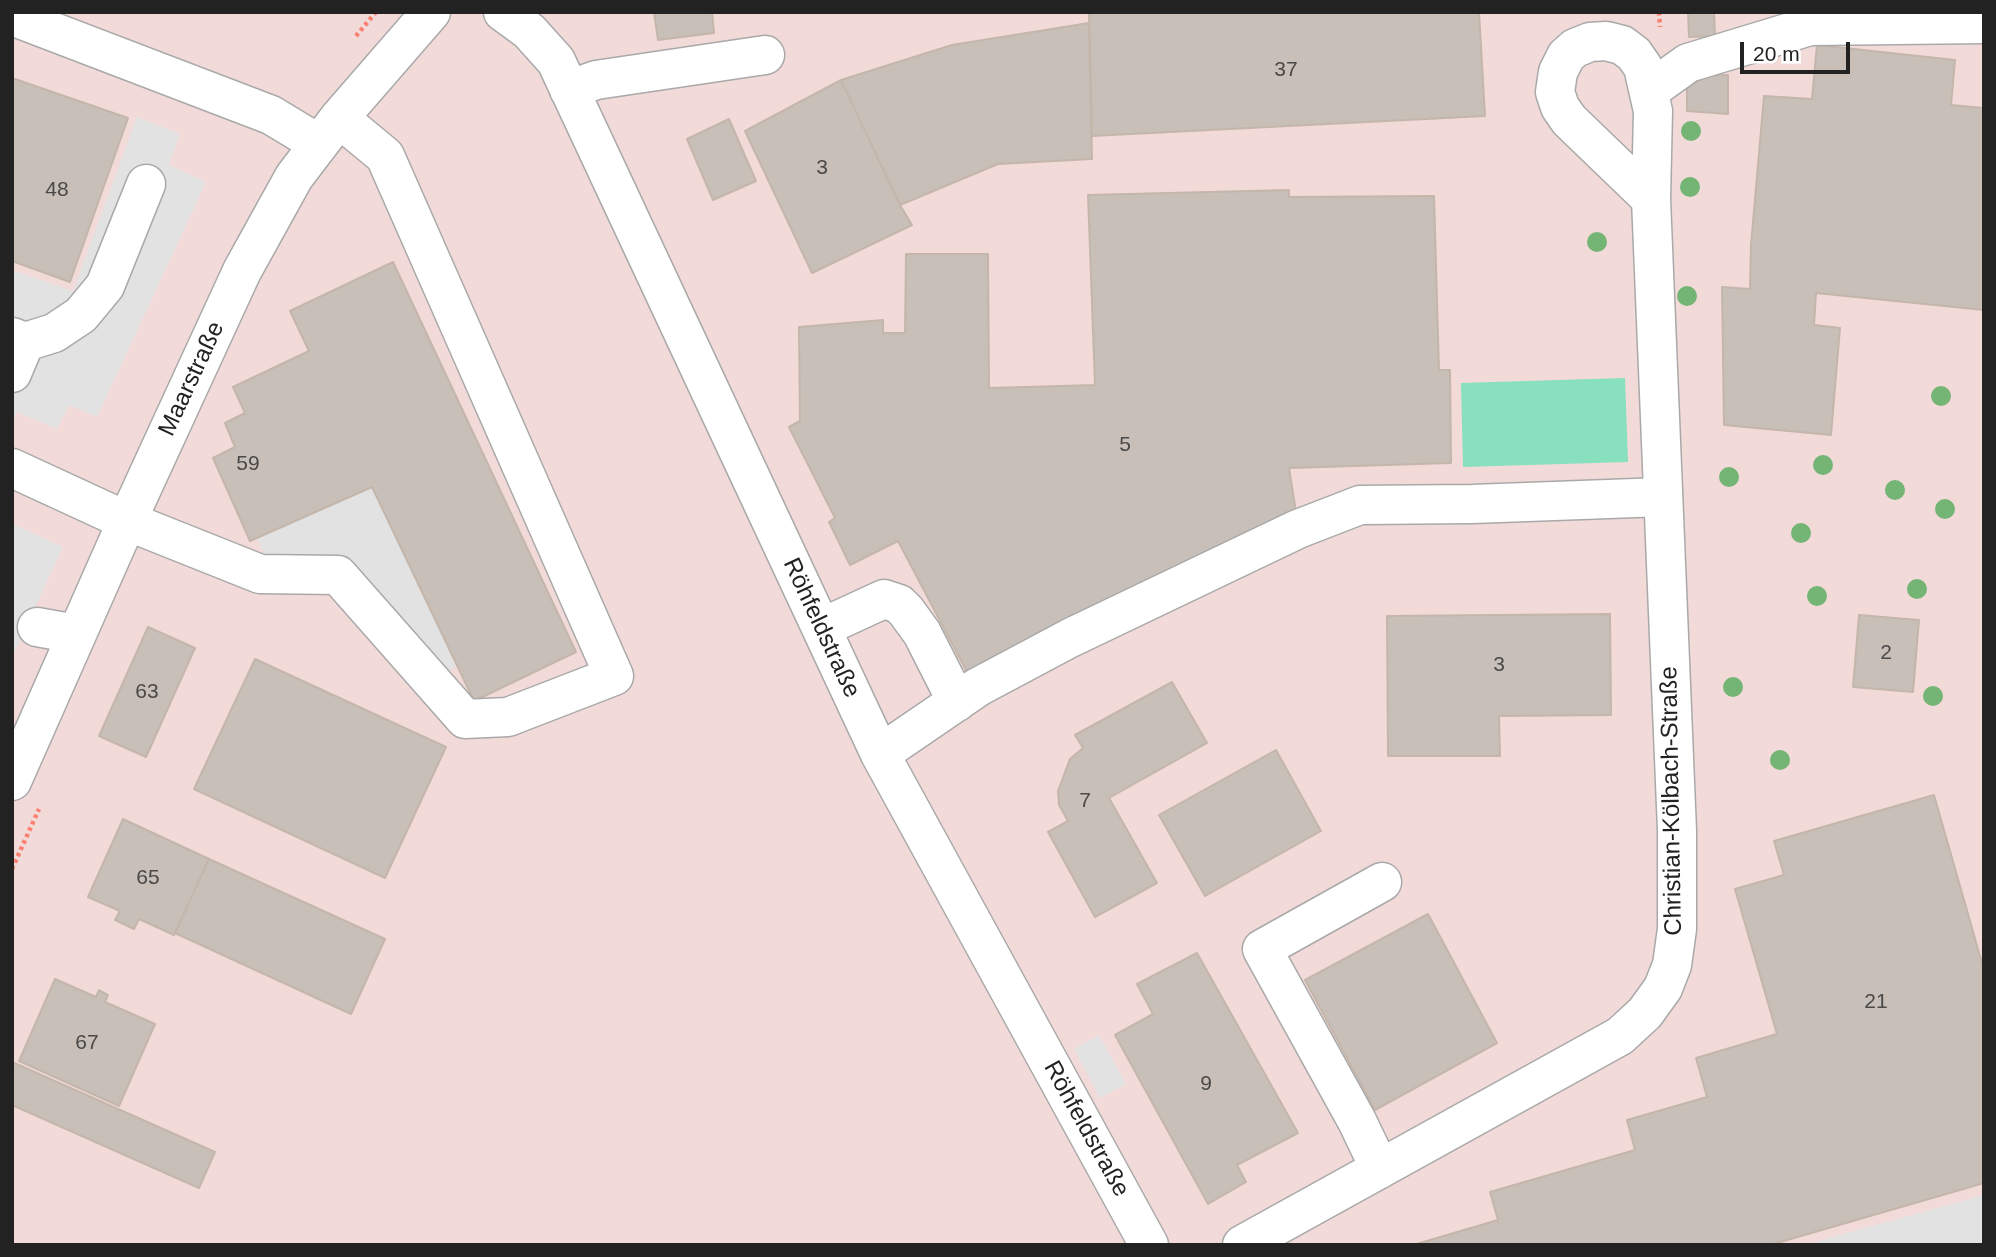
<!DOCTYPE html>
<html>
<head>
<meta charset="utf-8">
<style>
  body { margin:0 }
  #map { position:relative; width:1996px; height:1257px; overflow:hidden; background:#f2efe9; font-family:Arial,sans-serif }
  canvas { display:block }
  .frame { position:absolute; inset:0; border:14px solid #222; pointer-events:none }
  .scale { position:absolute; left:1740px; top:42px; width:110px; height:32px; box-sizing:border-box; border:4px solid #222; border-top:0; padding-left:9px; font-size:21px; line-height:24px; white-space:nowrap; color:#222; -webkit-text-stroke:5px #fff; paint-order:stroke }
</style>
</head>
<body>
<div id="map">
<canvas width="1996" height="1257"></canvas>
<div class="frame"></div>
<div class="scale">20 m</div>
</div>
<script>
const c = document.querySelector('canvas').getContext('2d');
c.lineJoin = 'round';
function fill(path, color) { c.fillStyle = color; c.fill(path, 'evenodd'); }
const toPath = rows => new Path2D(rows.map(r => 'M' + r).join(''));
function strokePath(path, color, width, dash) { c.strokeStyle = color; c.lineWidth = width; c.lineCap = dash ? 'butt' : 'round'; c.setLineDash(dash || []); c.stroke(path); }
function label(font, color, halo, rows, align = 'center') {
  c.font = font + ' Arial,sans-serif'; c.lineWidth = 7; c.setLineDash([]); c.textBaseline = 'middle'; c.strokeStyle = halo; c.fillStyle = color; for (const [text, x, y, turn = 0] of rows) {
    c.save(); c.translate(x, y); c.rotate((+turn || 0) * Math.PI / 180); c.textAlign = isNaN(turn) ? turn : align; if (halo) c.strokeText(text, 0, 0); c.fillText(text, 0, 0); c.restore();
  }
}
fill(toPath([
  [12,12,1984,12,1984,1245,12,1245]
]), '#f2dad9');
fill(toPath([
  [1625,378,1628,462,1463,467,1461,383]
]), '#88e0be');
fill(toPath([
  [137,117,180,134,169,165,206,182,97,417,69,405,57,429,17,412,12,421,12,270,73,291],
  [372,487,456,665,437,687,338,575,274,574,257,538],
  [12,524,63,547,12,657],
  [1099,1035,1126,1084,1100,1098,1074,1049],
  [1984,1195,1984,1245,1804,1245]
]), '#e2e2e2');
const building = toPath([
  [654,12,712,12,714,33,658,40,654,12],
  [1089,12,1479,12,1485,116,1092,136,1089,12],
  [1688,12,1714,12,1715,36,1689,37,1688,12],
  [1089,23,1092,159,998,164,900,205,841,80,952,45,1089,23],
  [1817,45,1955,60,1951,105,1984,108,1984,310,1816,293,1814,325,1840,328,1831,435,1724,425,1722,287,1750,289,1751,245,1764,96,1812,99,1817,45],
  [1728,75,1728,114,1687,111,1687,76,1728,75],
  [12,78,128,118,70,282,12,261,12,78],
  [841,80,900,205,912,225,812,273,745,131,841,80],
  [729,119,756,181,713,200,687,139,729,119],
  [1289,190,1289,197,1434,196,1439,370,1450,370,1451,463,1289,468,1296,512,968,674,898,541,850,565,829,522,835,518,789,427,800,421,799,327,883,320,883,333,905,333,906,254,988,254,989,388,1095,385,1088,195,1289,190],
  [393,262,576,652,474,701,372,487,250,541,213,458,235,447,225,423,245,413,233,387,309,351,290,311,393,262],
  [1610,614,1611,715,1499,716,1500,756,1388,756,1387,616,1610,614],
  [1859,615,1919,620,1913,692,1853,687,1859,615],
  [148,627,195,648,146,757,99,736,148,627],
  [255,659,446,747,385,878,194,789,255,659],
  [1172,682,1207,743,1109,798,1157,883,1095,917,1048,832,1068,821,1059,805,1058,791,1070,759,1083,748,1075,735,1172,682],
  [1276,750,1321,831,1205,896,1159,815,1276,750],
  [1934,795,1984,970,1984,1183,1770,1245,1413,1245,1498,1220,1490,1192,1635,1150,1627,1120,1707,1097,1696,1058,1777,1034,1735,889,1784,875,1774,841,1934,795],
  [123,819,209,859,174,935,139,919,134,929,115,920,120,911,88,897,123,819],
  [209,859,385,939,351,1014,175,933,209,859],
  [1428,914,1497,1043,1375,1110,1305,980,1428,914],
  [1197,953,1298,1133,1237,1165,1246,1182,1208,1204,1115,1035,1153,1014,1137,984,1197,953],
  [55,979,96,997,99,990,108,995,105,1002,155,1024,119,1106,19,1061,55,979],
  [12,1062,215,1152,199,1188,12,1105,12,1062]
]);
fill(building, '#c7bfb8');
strokePath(building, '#c4b6ab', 2);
const minor = toPath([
  [503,12,529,31,556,61,880,754,1149,1245],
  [12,16,271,115,319,144],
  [569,90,596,80,765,55],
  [1649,91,1688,63,1810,26,1984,24],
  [12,337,25,342,12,373],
  [25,342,54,333,81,315,105,286,146,184],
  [12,468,127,521,260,574,338,575,465,719,508,717,614,676,385,156,339,118],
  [37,627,76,634],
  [821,628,884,599,899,604,906,611,922,633,957,702],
  [880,754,978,687,1070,638,1298,529,1360,505,1472,504,1663,497],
  [12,781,127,521,242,271,294,177,339,118,431,12],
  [1380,1169,1357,1121,1262,949,1382,882],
  [1242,1245,1620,1036,1645,1013,1663,988,1672,965,1677,929,1677,831,1651,199,1653,111,1643,67,1634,54,1622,45,1606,41,1590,42,1575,48,1566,56,1558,72,1555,92,1560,107,1569,120,1651,199]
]);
strokePath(minor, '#a9a9a9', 41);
strokePath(toPath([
  [1659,12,1660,27],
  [356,36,376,12],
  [12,869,39,809]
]), '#fa8072', 4.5, [3.5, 3.5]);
strokePath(minor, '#fff', 38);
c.fillStyle = '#74b475';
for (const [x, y] of [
  [1691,131],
  [1690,187],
  [1597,242],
  [1687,296],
  [1941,396],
  [1823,465],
  [1729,477],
  [1895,490],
  [1945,509],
  [1801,533],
  [1917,589],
  [1817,596],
  [1733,687],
  [1933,696],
  [1780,760]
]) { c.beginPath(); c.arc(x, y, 10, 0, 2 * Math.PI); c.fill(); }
label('21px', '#4b4948', null, [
  ["37",1286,70],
  ["3",822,168],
  ["48",57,190],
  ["5",1125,445],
  ["59",248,464],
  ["2",1886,653],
  ["3",1499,665],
  ["63",147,692],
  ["7",1085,801],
  ["65",148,878],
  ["21",1876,1002],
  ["67",87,1043],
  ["9",1206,1084]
]);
label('24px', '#222', '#fff', [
  ["Maarstraße",192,379,-65],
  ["Röhfeldstraße",821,628,65],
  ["Christian-Kölbach-Straße",1672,801,-91],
  ["Röhfeldstraße",1086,1129,61]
]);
</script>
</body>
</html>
